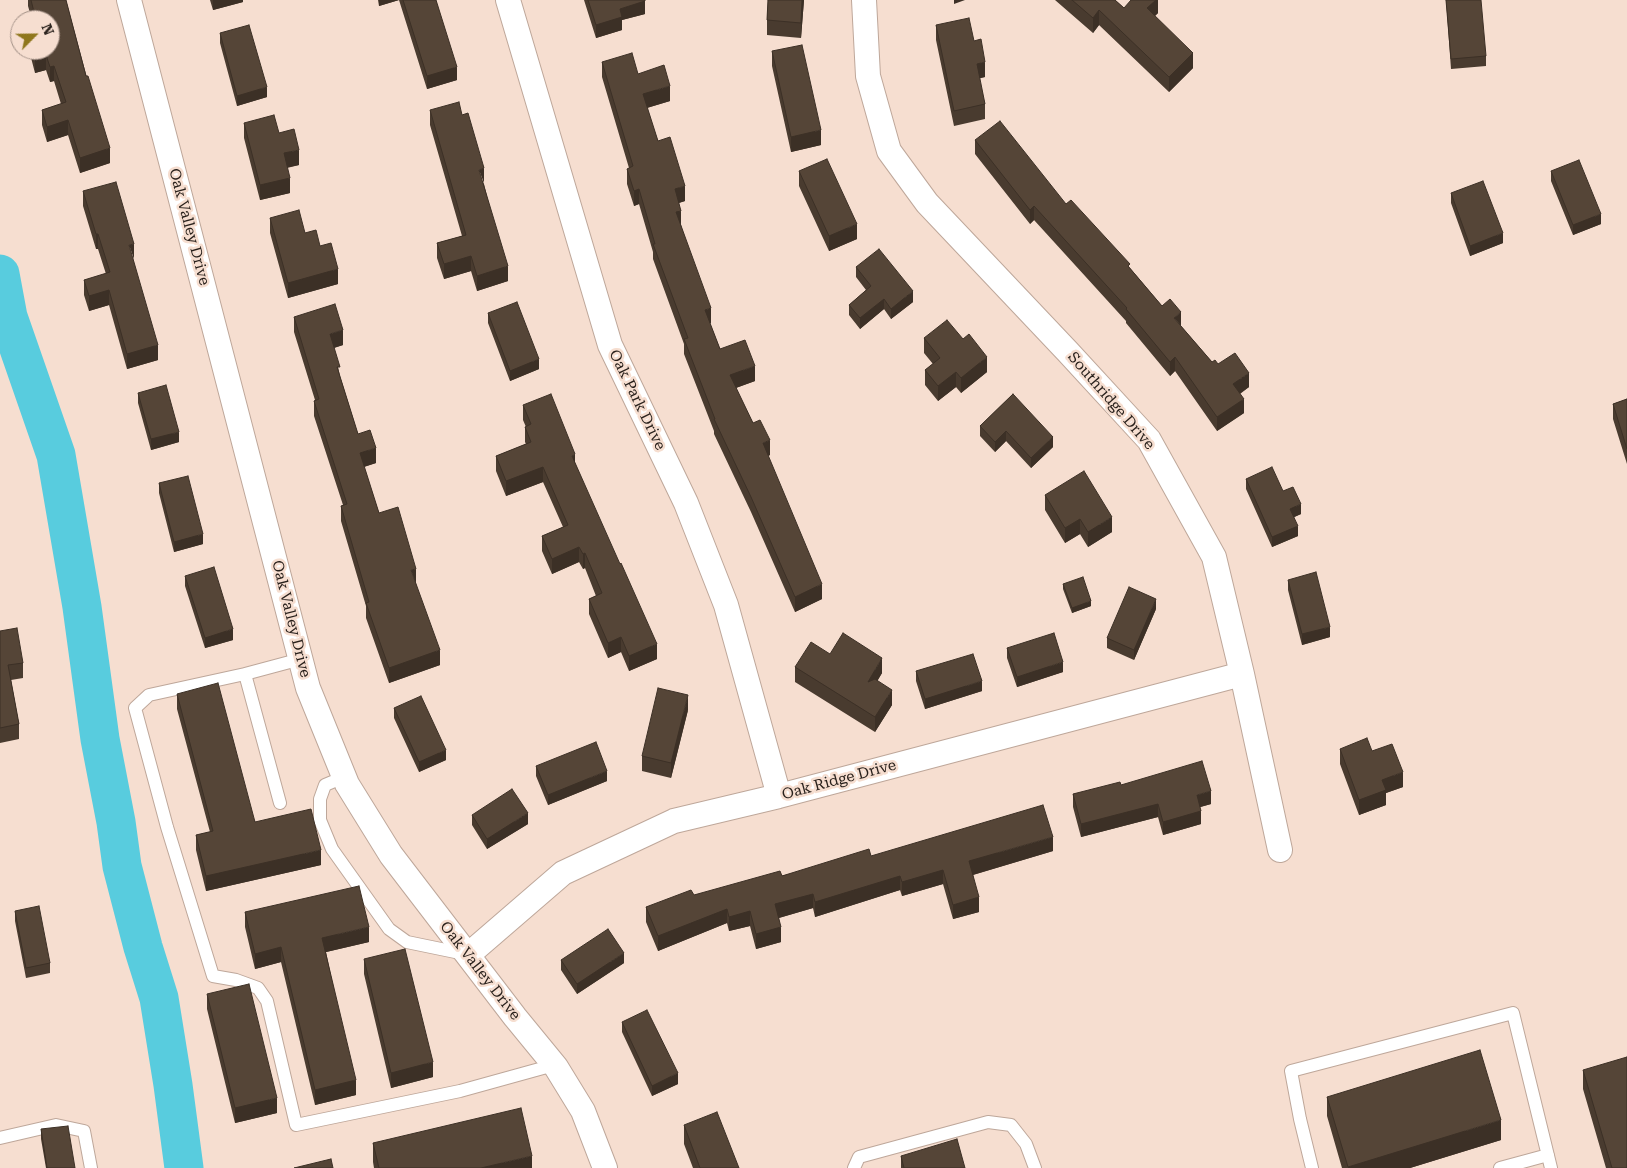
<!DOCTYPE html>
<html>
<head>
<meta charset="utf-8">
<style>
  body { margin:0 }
  #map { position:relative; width:1627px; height:1168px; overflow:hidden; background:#f6ded0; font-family:"Roboto Serif",serif }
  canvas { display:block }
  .north { position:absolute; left:10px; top:10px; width:50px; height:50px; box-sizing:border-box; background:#f6ded0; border:1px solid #a49288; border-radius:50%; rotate:67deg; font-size:14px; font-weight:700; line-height:20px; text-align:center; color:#29211c }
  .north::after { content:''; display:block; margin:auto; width:18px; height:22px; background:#8f771d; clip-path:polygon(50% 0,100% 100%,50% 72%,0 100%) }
</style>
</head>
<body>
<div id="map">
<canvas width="1627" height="1168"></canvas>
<div class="north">N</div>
</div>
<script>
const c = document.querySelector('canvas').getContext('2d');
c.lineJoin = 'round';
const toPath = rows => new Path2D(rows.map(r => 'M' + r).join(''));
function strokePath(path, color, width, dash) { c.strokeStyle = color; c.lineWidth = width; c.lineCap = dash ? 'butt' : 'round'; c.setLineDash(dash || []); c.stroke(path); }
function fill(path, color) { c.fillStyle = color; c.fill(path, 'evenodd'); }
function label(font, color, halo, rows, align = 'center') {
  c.font = font + ' "Roboto Serif",serif'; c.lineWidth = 5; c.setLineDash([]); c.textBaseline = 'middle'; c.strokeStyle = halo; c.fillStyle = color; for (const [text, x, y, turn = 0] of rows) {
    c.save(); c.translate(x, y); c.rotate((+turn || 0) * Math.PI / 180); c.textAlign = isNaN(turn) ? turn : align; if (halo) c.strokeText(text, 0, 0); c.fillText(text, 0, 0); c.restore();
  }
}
strokePath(toPath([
  [0,274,8,317,56,455,82,607,100,739,116,822,122,866,143,947,159,998,173,1085,184,1168]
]), '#58ccde', 39);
const lane = toPath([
  [301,659,245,674,149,695,135,708,167,827,213,976,236,980,258,988,267,1001,296,1125,460,1091,554,1065],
  [245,674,280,803],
  [344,777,325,785,320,799,320,820,332,849,389,929,407,942,465,954],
  [0,1138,56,1125,84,1131,91,1168],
  [854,1168,859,1157,988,1122,1011,1125,1026,1144,1035,1168],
  [1312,1168,1300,1119,1291,1071,1513,1013,1551,1168],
  [1500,1168,1548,1155]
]);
const street = toPath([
  [129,0,308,688,347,784,391,855,515,1017,556,1067,583,1111,605,1168],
  [508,0,610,345,686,503,726,605,779,796],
  [864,0,868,76,889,151,927,203,1068,352,1149,440,1214,557,1242,674,1280,850],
  [468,955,563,873,674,821,779,796,1242,674]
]);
strokePath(lane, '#bea79a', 14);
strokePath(street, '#bea79a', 26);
strokePath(lane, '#fff', 12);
strokePath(street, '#fff', 24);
fill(toPath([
  [28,0,66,0,110,163,80,173,68,135,47,142,42,125,42,110,61,104,54,81,50,82,46,70,35,73,29,50,50,50,50,20,32,20,28,6],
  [210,0,243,0,243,2,213,10],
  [378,0,436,0,457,80,427,89,399,0,379,6],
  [584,0,645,0,645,14,622,20,622,30,596,38],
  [768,0,804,0,801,38,767,35,767,20],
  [1055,0,1115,0,1124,8,1158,0,1158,13,1155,16,1193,68,1169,92,1099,25,1093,33],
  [1446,0,1486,56,1486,66,1451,69],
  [936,25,974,41,985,77,979,78,985,104,985,119,954,126,936,40],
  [220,33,267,97,237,106,220,43],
  [772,51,821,145,791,152,772,66],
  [602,62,638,74,670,101,647,108,658,141,685,201,679,203,681,225,711,323,710,323,720,349,755,381,736,388,753,423,770,455,768,456,822,599,795,612,751,512,714,434,714,431,684,354,684,344,653,259,653,252,639,204,634,206,627,184,627,169,629,168,602,77],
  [430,110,484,184,508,281,477,291,471,271,444,279,437,258,437,243,462,236,430,125],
  [244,123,279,133,299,165,287,168,290,193,260,200,244,138],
  [975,140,1066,204,1130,268,1162,306,1181,326,1212,362,1218,364,1249,387,1240,394,1244,413,1217,431,1175,371,1170,376,1126,323,1126,321,1034,220,1030,224,975,154],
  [799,171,857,239,829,251,799,186],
  [1551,171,1601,224,1573,235,1551,181],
  [83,191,133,259,158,360,127,369,109,305,89,311,84,295,84,280,106,274,98,249,96,249,83,206],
  [1451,193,1503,243,1470,256,1451,203],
  [270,218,305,233,320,246,338,284,288,298,270,233],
  [856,267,913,302,891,319,884,309,860,329,849,315,849,305,866,290,856,277],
  [488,313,539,369,510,381,488,323],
  [294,317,343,345,334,348,340,376,358,434,376,463,364,467,379,513,416,584,440,665,389,683,366,618,366,606,341,521,341,506,343,505,314,416,314,401,315,400,294,332],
  [924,338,963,339,987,372,961,393,956,387,938,401,925,385,925,370,933,364,924,353],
  [138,393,179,442,151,450,138,403],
  [1013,394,1053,447,1031,468,1006,441,995,452,980,436,980,426],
  [1627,399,1627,464,1613,419,1613,404],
  [523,405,575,463,657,659,629,671,621,652,608,658,589,614,589,599,596,596,585,568,583,569,579,562,552,574,542,551,542,536,563,527,543,482,506,496,496,471,496,456,526,444,525,442,525,427,526,427,523,420],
  [1246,479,1283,491,1301,514,1294,517,1298,536,1272,547,1246,489],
  [159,483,203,544,174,552,159,493],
  [1045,495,1112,532,1088,547,1080,534,1065,543,1045,510],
  [185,576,233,640,205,648,185,586],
  [1288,580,1330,637,1302,645,1288,590],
  [1063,584,1091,606,1072,613,1063,589],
  [1156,609,1134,660,1107,648,1107,638],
  [0,631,23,663,23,678,11,680,19,724,19,739,0,743],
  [1007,648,1063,672,1017,687,1007,658],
  [830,654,882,673,877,681,892,705,875,732,795,682,795,667],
  [916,671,982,691,925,709,916,681],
  [177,694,255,822,321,865,206,891,196,850,196,835,210,832,177,709],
  [394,708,446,760,419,772,394,718],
  [688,710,671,778,642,771,642,756],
  [1340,749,1372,751,1403,787,1386,793,1386,805,1359,815,1340,764],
  [536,766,607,781,548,805,536,776],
  [1121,785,1211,804,1200,807,1201,824,1163,835,1158,817,1081,837,1073,807,1073,794],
  [472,815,528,824,487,849,472,825],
  [1053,851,973,875,979,912,953,919,943,884,902,896,900,890,815,917,813,908,779,918,781,942,756,949,750,926,729,931,727,923,658,951,646,922,646,907,694,895,871,856],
  [15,911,50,963,50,973,26,978,15,921],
  [245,912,369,942,326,952,356,1095,315,1105,281,962,255,969,245,927],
  [364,959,433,1077,391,1088,364,974],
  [561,960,624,963,577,994,561,970],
  [207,994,277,1113,235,1123,207,1009],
  [622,1022,678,1084,652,1096,622,1032],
  [1583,1070,1627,1168,1606,1168,1583,1089],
  [1327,1097,1501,1140,1410,1168,1342,1168,1327,1116],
  [684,1125,739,1168,693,1168,684,1144],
  [41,1129,75,1168,46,1168,41,1139],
  [373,1143,532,1168,374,1168,373,1162],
  [901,1156,965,1168,901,1168]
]), '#493b2f');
fill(toPath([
  [213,0,243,0,243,2,213,10],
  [379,0,399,0,379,6],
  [802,0,804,0,801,38,801,23],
  [954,0,965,0,954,4],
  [1156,0,1158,0,1158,13,1147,23,1147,8],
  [645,1,645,14,622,20,622,30,596,38,596,25,620,9],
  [1099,10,1099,25,1093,33,1093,18],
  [1193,53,1193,68,1169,92,1169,77],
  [46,55,46,70,35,73,35,58],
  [985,62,985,77,977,79,977,64],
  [54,66,54,81,50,82,50,67],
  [457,67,457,80,427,89,427,76],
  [670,86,670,101,643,109,643,94],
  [267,87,267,97,237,106,237,96],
  [68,120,68,135,47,142,47,127],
  [821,130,821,145,791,152,791,137],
  [110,148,110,163,80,173,80,158],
  [299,150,299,165,284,168,284,153],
  [484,168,484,183,479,170],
  [290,178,290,193,260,200,260,185],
  [685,186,685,201,675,204,675,189],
  [639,189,639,204,634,206,634,191],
  [1034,206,1034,220,1030,224,1030,210],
  [681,211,681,226,676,212],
  [1601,214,1601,224,1573,235,1573,225],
  [857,224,857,239,829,251,829,236],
  [1503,233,1503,243,1470,256,1470,246],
  [96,234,98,234,98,249,96,249],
  [134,244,134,259,129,245],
  [471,256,471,271,444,279,444,264],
  [508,266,508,281,477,291,477,276],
  [338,269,338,284,288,298,288,283],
  [109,290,109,305,89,311,89,296],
  [913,291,913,302,891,319,891,309],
  [884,299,884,309,860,329,860,318],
  [711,308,711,323,705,325,705,310],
  [1181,312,1181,326,1174,318],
  [343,330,343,345,330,349,330,334],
  [158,345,158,360,127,369,127,354],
  [987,357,987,372,961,393,961,378],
  [1175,357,1175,371,1170,376,1170,362],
  [539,359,539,369,510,381,510,371],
  [755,366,755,381,730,390,730,375],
  [956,372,956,387,938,401,938,386],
  [1249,373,1249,387,1233,398,1233,384],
  [1244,399,1244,413,1217,431,1217,417],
  [1006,431,1006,441,995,452,995,442],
  [179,432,179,442,151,450,151,439],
  [1053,437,1053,447,1031,468,1031,458],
  [770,440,770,455,763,458,763,443],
  [376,448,376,463,360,468,360,453],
  [575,454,575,469,572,456],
  [543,467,543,482,506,496,506,481],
  [1301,504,1301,514,1290,519,1290,509],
  [1112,517,1112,532,1088,547,1088,532],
  [1080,519,1080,534,1065,543,1065,528],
  [1298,526,1298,536,1272,547,1272,537],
  [203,534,203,544,174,552,174,542],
  [579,547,579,562,552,574,552,559],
  [585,553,585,568,583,569,583,554],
  [416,569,416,584,411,570],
  [822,584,822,599,795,612,795,597],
  [1156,599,1156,609,1134,660,1134,650],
  [1091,601,1091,606,1072,613,1072,608],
  [1330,627,1330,637,1302,645,1302,634],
  [233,629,233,640,205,648,205,638],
  [621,637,621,652,608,658,608,643],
  [657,644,657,659,629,671,629,656],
  [440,650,440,665,389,683,389,668],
  [882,658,882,673,868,697,868,682],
  [1063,662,1063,672,1017,687,1017,677],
  [982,681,982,691,925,709,925,699],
  [892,690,892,705,875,732,875,717],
  [688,695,688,710,671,778,671,763],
  [446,750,446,760,419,772,419,762],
  [607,771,607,781,548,805,548,795],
  [1403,772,1403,787,1386,793,1386,805,1359,815,1359,800,1382,780],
  [1211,791,1211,804,1197,808,1197,795],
  [1158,804,1158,817,1081,837,1081,824],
  [1201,811,1201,824,1163,835,1163,822],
  [528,813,528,824,487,849,487,839],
  [1053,837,1053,851,969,876,969,861],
  [321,850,321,865,206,891,206,876],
  [943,870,943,884,902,896,902,882],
  [900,876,900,890,815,917,815,902],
  [813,894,813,908,775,919,775,904],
  [979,897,979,912,953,919,953,905],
  [727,909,727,923,658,951,658,936],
  [750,911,750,926,729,931,729,917],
  [369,927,369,942,322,953,322,938],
  [781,927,781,942,756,949,756,934],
  [281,947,281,962,255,969,255,954],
  [624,953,624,963,577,994,577,984],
  [433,1062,433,1077,391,1088,391,1073],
  [678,1073,678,1084,652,1096,652,1086],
  [356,1080,356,1095,315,1105,315,1090],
  [277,1098,277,1113,235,1123,235,1108],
  [1501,1120,1501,1140,1410,1168,1348,1168,1348,1167],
  [532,1156,532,1168,481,1168]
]), '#3c3026');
const building = toPath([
  [31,0,66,0,86,76,88,76,110,148,80,158,68,120,47,127,42,110,66,102,54,66,50,67,46,55,35,58,33,50,50,50,50,20,36,20,31,0],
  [403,0,436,0,457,67,427,76,403,0],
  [588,0,645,0,645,1,620,9,622,17,596,25,588,0],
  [768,0,802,0,801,23,767,20,768,0],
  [1072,0,1115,0,1124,8,1131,0,1156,0,1147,8,1193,53,1169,77,1099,10,1093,18,1072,0],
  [1446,0,1481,0,1486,56,1451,59,1446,0],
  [969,18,974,41,981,39,985,62,977,64,985,104,954,111,936,25,969,18],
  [249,25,267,87,237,96,220,33,249,25],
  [802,45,821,130,791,137,772,51,802,45],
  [632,53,638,74,664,65,670,86,643,94,658,141,670,137,685,186,675,189,681,211,676,212,711,308,705,310,720,349,745,340,755,366,730,375,753,423,760,420,770,440,763,443,822,584,795,597,751,497,714,419,715,419,684,339,688,338,653,244,655,244,639,189,634,191,627,169,633,166,602,62,632,53],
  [459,102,462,115,468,113,484,168,479,170,508,266,477,276,471,256,444,264,437,243,466,235,430,110,459,102],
  [274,115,279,133,294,129,299,150,284,153,290,178,260,185,244,123,274,115],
  [1000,121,1066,204,1071,200,1130,264,1128,266,1162,306,1170,299,1181,312,1174,318,1212,362,1215,360,1218,364,1235,353,1249,373,1233,384,1244,399,1217,417,1175,357,1170,362,1126,309,1127,308,1034,206,1030,210,975,140,1000,121],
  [827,159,857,224,829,236,799,171,827,159],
  [1579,160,1601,214,1573,225,1551,171,1579,160],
  [1483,181,1503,233,1470,246,1451,193,1483,181],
  [116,182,134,244,129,245,158,345,127,354,109,290,89,296,84,280,110,272,98,234,96,234,83,191,116,182],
  [299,210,305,233,316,230,320,246,331,243,338,269,288,283,270,218,299,210],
  [879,249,913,291,891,309,884,299,860,318,849,305,871,286,856,267,879,249],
  [517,302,539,359,510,371,488,313,517,302],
  [335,304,343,330,330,334,340,367,337,367,358,434,370,430,376,448,360,453,379,513,398,507,416,569,411,570,440,650,389,668,366,603,369,602,341,506,347,504,314,401,319,399,294,317,335,304],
  [947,320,963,339,969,334,987,357,961,378,956,372,938,386,925,370,940,358,924,338,947,320],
  [166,385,179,432,151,439,138,393,166,385],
  [551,394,575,454,572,456,620,564,621,563,657,644,629,656,621,637,608,643,589,599,602,593,585,553,583,554,579,547,552,559,542,536,568,525,543,467,506,481,496,456,531,442,525,427,531,424,523,405,551,394],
  [1013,394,1053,437,1031,458,1006,431,995,442,980,426,1013,394],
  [1627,399,1627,449,1613,404,1627,399],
  [1272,467,1283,491,1293,487,1301,504,1290,509,1298,526,1272,537,1246,479,1272,467],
  [1084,471,1112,517,1088,532,1080,519,1065,528,1045,495,1084,471],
  [188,476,203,534,174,542,159,483,188,476],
  [214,567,233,629,205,638,185,576,214,567],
  [1316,572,1330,627,1302,634,1288,580,1316,572],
  [1083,577,1091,601,1072,608,1063,584,1083,577],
  [1129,587,1156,599,1134,650,1107,638,1129,587],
  [17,628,23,663,8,665,19,724,0,728,0,631,17,628],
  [843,633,882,658,868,682,875,679,892,690,875,717,795,667,811,642,830,654,843,633],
  [1054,633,1063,662,1017,677,1007,648,1054,633],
  [973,654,982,681,925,699,916,671,973,654],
  [218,683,255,822,311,809,321,850,206,876,196,835,213,831,177,694,218,683],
  [658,688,688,695,671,763,642,756,658,688],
  [421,696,446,750,419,762,394,708,421,696],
  [1367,738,1372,751,1392,744,1403,772,1382,780,1386,790,1359,800,1340,749,1367,738],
  [596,742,607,771,548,795,536,766,596,742],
  [1202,761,1211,791,1197,795,1201,811,1163,822,1158,804,1081,824,1073,794,1120,782,1121,785,1202,761],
  [512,789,528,813,487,839,472,815,512,789],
  [1043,805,1053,837,969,861,979,897,953,905,943,870,902,882,900,876,815,902,813,894,775,904,781,927,756,934,750,911,729,917,727,909,658,936,646,907,691,890,694,895,780,871,782,876,869,849,871,856,1043,805],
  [359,886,369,927,322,938,356,1080,315,1090,281,947,255,954,245,912,359,886],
  [39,906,50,963,26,968,15,911,39,906],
  [608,929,624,953,577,984,561,960,608,929],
  [405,949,433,1062,391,1073,364,959,405,949],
  [249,984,277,1098,235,1108,207,994,249,984],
  [647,1010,678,1073,652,1086,622,1022,647,1010],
  [1480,1050,1501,1120,1348,1167,1327,1097,1480,1050],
  [1627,1057,1627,1168,1612,1168,1583,1070,1627,1057],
  [521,1108,532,1156,481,1168,379,1168,373,1143,521,1108],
  [717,1112,739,1168,700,1168,684,1125,717,1112],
  [68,1126,75,1168,47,1168,41,1129,68,1126],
  [957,1139,965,1168,904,1168,901,1156,957,1139],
  [331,1159,333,1168,294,1168,331,1159]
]);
fill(building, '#554537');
strokePath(building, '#3c3026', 1);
label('15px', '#29211c', '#f6ded0', [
  ["Oak Valley Drive",189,227,75],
  ["Oak Park Drive",637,400,64],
  ["Southridge Drive",1111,401,49],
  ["Oak Valley Drive",291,619,76],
  ["Oak Ridge Drive",839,780,-15],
  ["Oak Valley Drive",480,971,52]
]);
</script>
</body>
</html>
